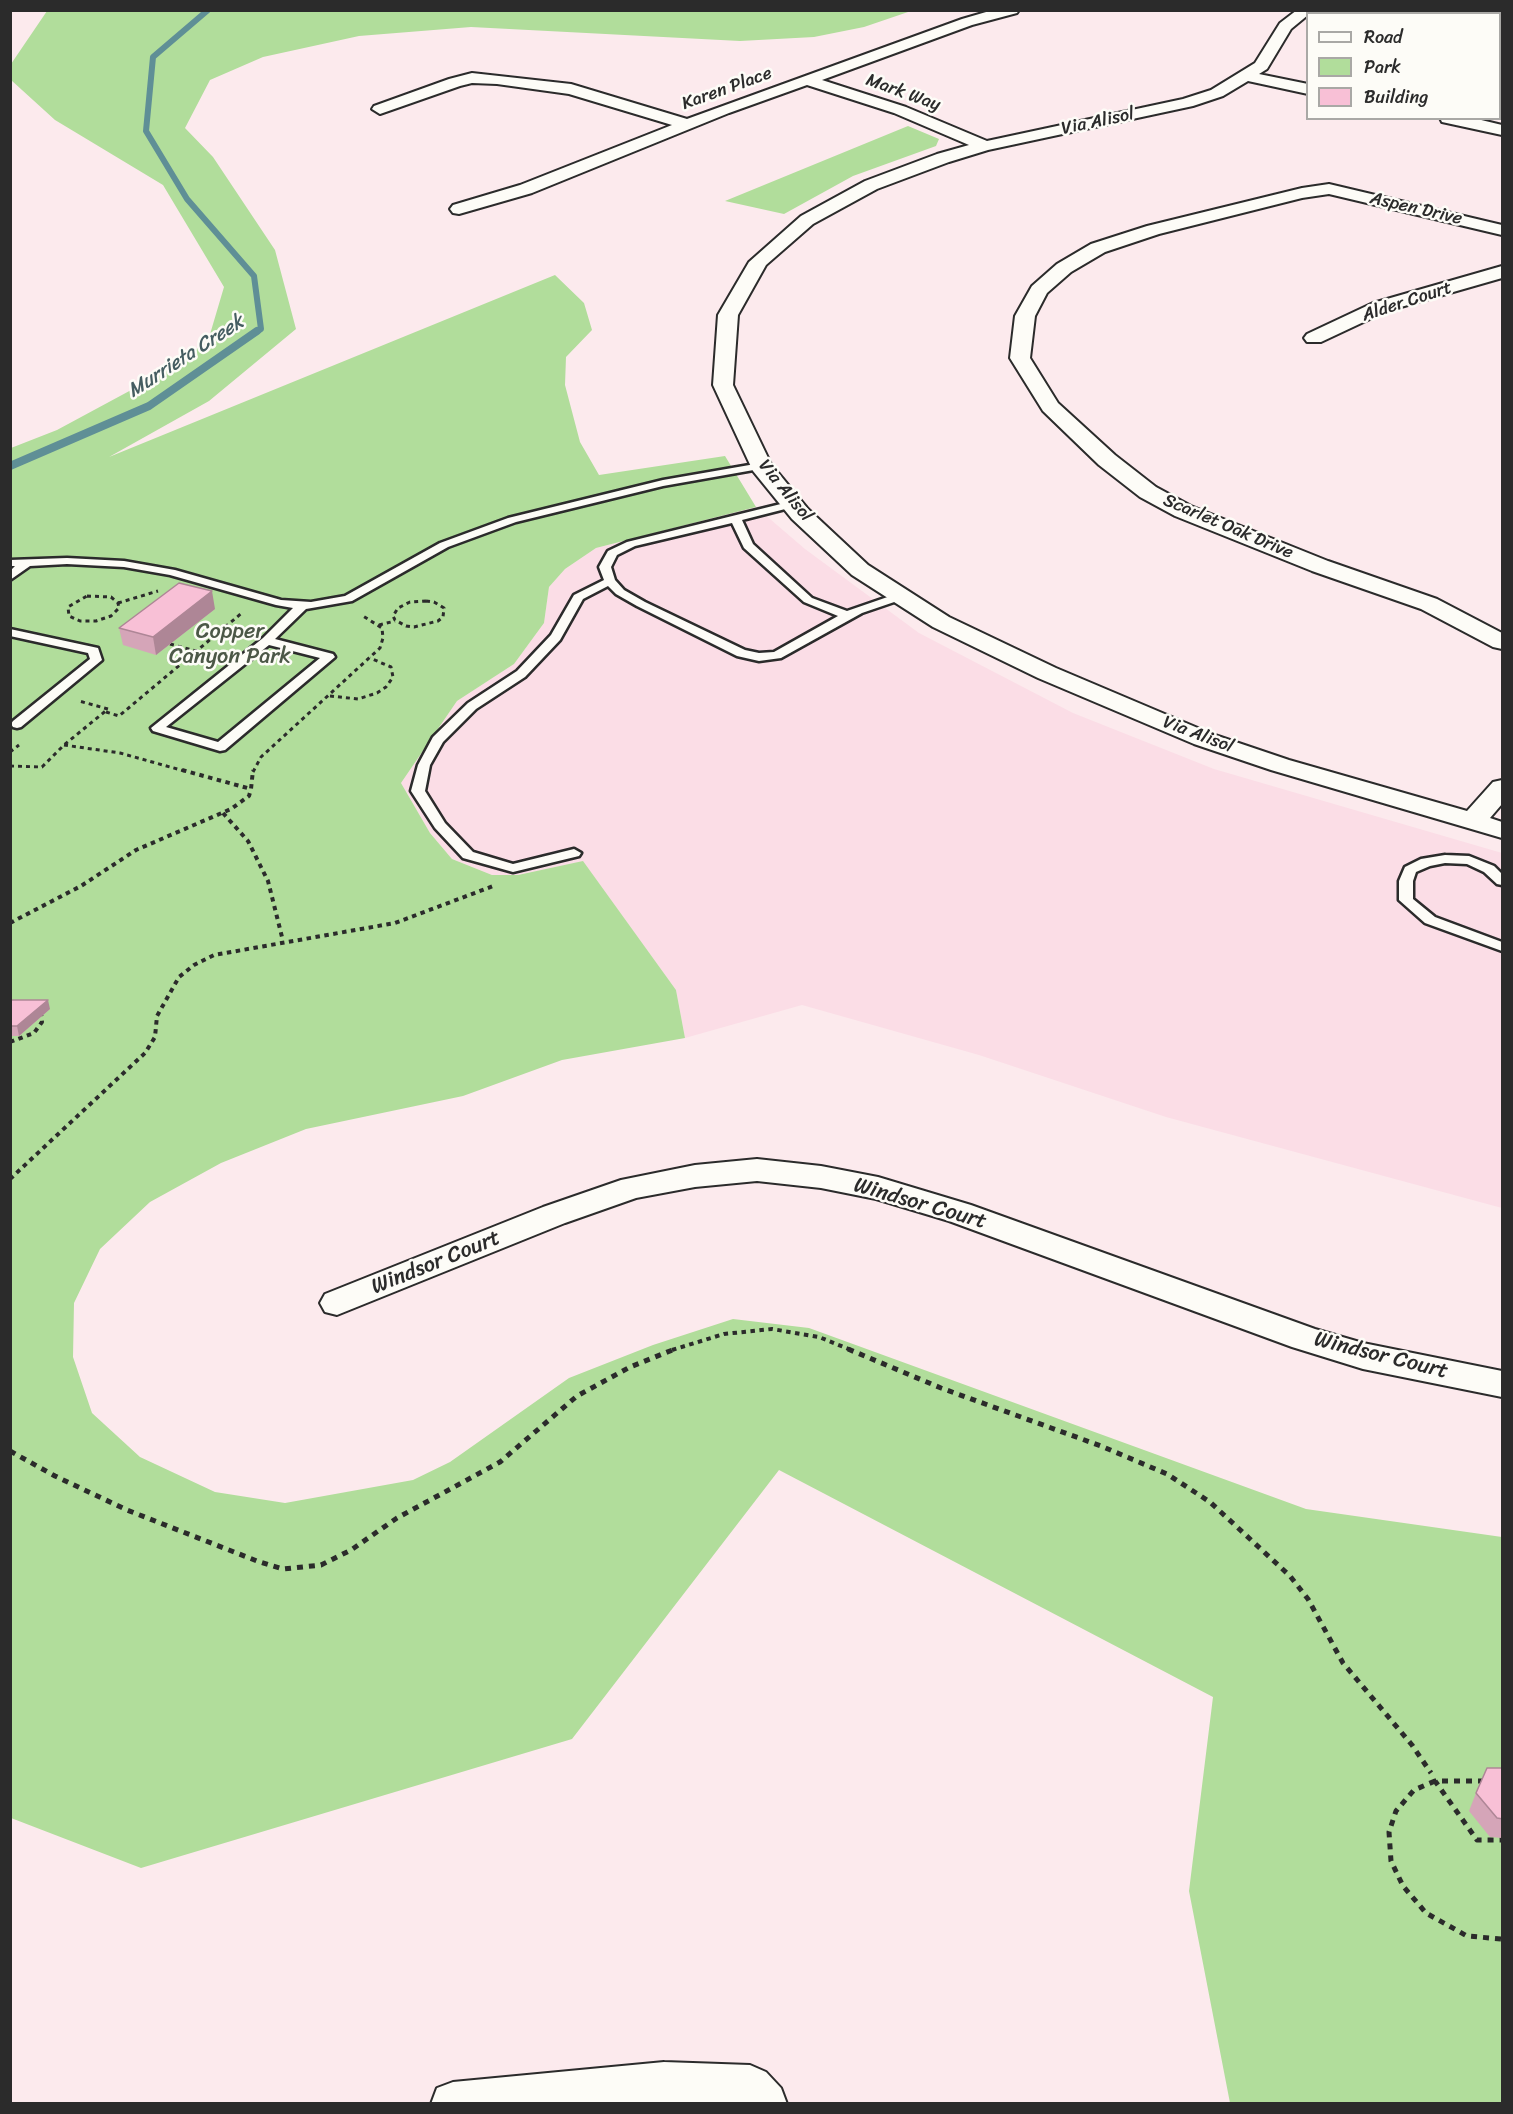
<!DOCTYPE html>
<html>
<head>
<meta charset="utf-8">
<style>
  body { margin:0 }
  #map { position:relative; width:1513px; height:2114px; overflow:hidden; background:#fceaed; font-family:Sriracha,sans-serif }
  canvas { display:block }
  .frame { position:absolute; inset:0; border:12px solid #2b2b2b; pointer-events:none }
  .legend { position:absolute; left:1306px; top:12px; width:195px; height:108px; box-sizing:border-box; background:#fdfcf7; border:2px solid #a9a8a5; margin:0; padding:8px 10px; list-style:none; font-size:18px; color:#2b2b2b }
  .legend li { display:flex; align-items:center; gap:12px; height:30px }
  .legend b { width:30px; border:2px solid #a9a8a5 }
</style>
</head>
<body>
<div id="map">
<canvas width="1513" height="2114"></canvas>
<div class="frame"></div>
<ul class="legend">
<li><b style="height:8px;background:#fdfcf7"></b>Road</li>
<li><b style="height:16px;background:#b1dd9b"></b>Park</li>
<li><b style="height:16px;background:#f8c0d6"></b>Building</li>
</ul>
</div>
<script>
const c = document.querySelector('canvas').getContext('2d');
c.lineJoin = 'round';
function fill(path, color) { c.fillStyle = color; c.fill(path, 'evenodd'); }
const toPath = rows => new Path2D(rows.map(r => 'M' + r).join(''));
function strokePath(path, color, width, dash) { c.strokeStyle = color; c.lineWidth = width; c.lineCap = dash ? 'butt' : 'round'; c.setLineDash(dash || []); c.stroke(path); }
function label(font, color, halo, rows, align = 'center') {
  c.font = font + ' Sriracha,sans-serif'; c.lineWidth = 5; c.setLineDash([]); c.textBaseline = 'middle'; c.strokeStyle = halo; c.fillStyle = color; for (const [text, x, y, turn = 0] of rows) {
    c.save(); c.translate(x, y); c.rotate((+turn || 0) * Math.PI / 180); c.textAlign = isNaN(turn) ? turn : align; if (halo) c.strokeText(text, 0, 0); c.fillText(text, 0, 0); c.restore();
  }
}
fill(toPath([
  [756,507,805,549,919,633,1073,713,1214,769,1502,853,1502,1208,1166,1117,979,1055,802,1005,685,1038,676,990,583,862,518,875,492,875,452,859,430,833,401,783,457,701,514,664,544,623,549,587,565,569,596,548]
]), '#fbdde6');
fill(toPath([
  [47,11,911,11,864,27,814,37,740,41,471,27,359,36,263,57,210,80,185,128,213,157,275,250,296,329,209,401,109,457,555,275,584,303,592,330,566,357,565,385,580,442,599,475,725,456,756,507,596,548,565,569,549,587,544,623,514,664,457,701,401,783,430,833,452,859,492,875,518,875,583,861,676,990,685,1038,562,1060,463,1096,306,1129,221,1163,150,1202,100,1249,74,1303,73,1357,92,1413,140,1457,215,1492,285,1503,413,1480,450,1462,569,1378,653,1345,733,1319,809,1328,1306,1509,1502,1537,1502,2103,1230,2103,1189,1891,1213,1697,779,1470,572,1739,141,1868,11,1818,11,448,57,430,159,375,208,341,224,287,163,185,55,120,11,80,11,64],
  [908,126,939,139,936,146,853,176,784,214,725,201]
]), '#b1dd9b');
strokePath(toPath([
  [208,10,153,57,146,131,187,199,254,276,261,329,255,333]
]), '#5f8f96', 6);
strokePath(toPath([
  [10,466,149,406,257,331]
]), '#5f8f96', 8);
const service = toPath([
  [761,463,765,464,765,468,663,486,516,522,448,547,352,601,306,609,275,639,333,654,335,657,225,750,220,751,153,731,151,728,263,638,293,608,276,605,170,575,124,567,67,564,30,566,10,580,10,571,15,566,10,566,10,560,67,558,124,561,175,570,281,600,311,602,345,596,440,543,508,518,663,480,761,463],
  [269,645,320,658,218,742,166,727,269,645],
  [793,501,797,502,797,506,742,520,753,544,812,598,847,611,902,592,906,594,906,598,862,613,781,658,759,661,737,656,637,606,616,594,608,586,583,599,560,640,525,677,476,709,443,742,430,765,425,791,445,823,473,852,513,864,574,849,581,853,579,856,513,872,463,858,435,828,411,791,418,765,433,737,468,703,517,671,551,635,574,595,604,580,599,567,608,551,627,542,793,501],
  [732,523,744,548,804,602,838,616,774,652,759,653,745,650,645,602,624,590,615,580,611,567,617,555,635,546,732,523],
  [10,629,98,648,102,660,21,727,17,728,13,727,11,724,13,721,90,659,88,653,10,636,10,629],
  [1445,855,1469,856,1494,866,1502,874,1502,885,1497,884,1484,872,1467,864,1445,863,1430,866,1416,872,1413,881,1413,899,1435,917,1502,942,1502,951,1425,923,1399,900,1399,881,1405,867,1421,859,1445,855]
]);
const minor = toPath([
  [993,10,1019,10,1017,13,972,25,822,80,906,107,987,141,1183,99,1211,90,1255,63,1280,23,1297,10,1314,10,1291,29,1267,69,1259,74,1308,84,1308,94,1248,81,1223,96,1193,106,988,150,949,162,877,189,813,224,766,265,738,315,733,385,771,464,808,509,868,565,949,617,1056,668,1212,734,1289,760,1467,811,1493,782,1502,780,1502,804,1490,818,1502,822,1502,838,1271,770,1194,744,1038,678,933,627,852,575,792,519,753,471,713,385,718,315,749,262,801,216,865,181,937,154,969,145,894,113,807,85,729,113,532,193,459,214,453,213,450,209,453,205,520,185,672,125,569,94,497,84,472,83,460,86,380,114,372,109,374,106,449,79,472,73,571,84,687,119,962,19,993,10],
  [1500,42,1502,43,1502,53,1500,52,1500,42],
  [1440,118,1473,118,1502,125,1502,135,1442,122,1440,118],
  [1329,184,1502,225,1502,235,1329,194,1302,198,1159,234,1105,252,1071,272,1047,293,1035,316,1030,358,1058,403,1115,455,1156,487,1191,506,1328,561,1437,599,1502,633,1502,649,1493,647,1421,609,1312,571,1175,516,1140,497,1099,465,1043,411,1010,358,1015,316,1032,286,1057,264,1091,244,1147,226,1302,188,1329,184],
  [1502,266,1502,278,1387,311,1321,342,1307,342,1304,338,1307,334,1373,303,1502,266],
  [757,1159,821,1166,878,1177,971,1205,1315,1329,1363,1343,1502,1371,1502,1397,1363,1369,1292,1347,949,1221,876,1199,821,1188,757,1181,695,1187,636,1198,565,1223,337,1315,325,1312,320,1303,325,1294,543,1207,621,1180,695,1165,757,1159],
  [664,2062,750,2065,766,2072,781,2088,787,2104,431,2104,437,2088,453,2082,664,2062]
]);
strokePath(service, '#2b2b2b', 5);
strokePath(minor, '#2b2b2b', 4);
strokePath(toPath([
  [87,596,111,597,118,603,119,608,111,616,96,621,80,621,69,616,68,607,87,596],
  [426,601,434,602,444,608,443,617,438,621,414,627,406,626,395,620,393,616,398,608,410,602,426,601],
  [118,603,158,591],
  [379,625,395,621],
  [170,644,196,651],
  [330,696,358,699,377,693,386,687,393,677,391,667,370,658],
  [106,712,119,716,243,612],
  [64,745,120,753,188,772],
  [10,752,19,745],
  [10,766,42,767,64,745,108,709,79,701],
  [253,772,261,757,380,648,383,638,382,628,363,616]
]), '#2b2b2b', 3, [4, 4]);
strokePath(toPath([
  [182,770,251,789,253,770],
  [223,813,248,841,268,881,283,941],
  [10,923,81,886,136,850,231,809,249,796,251,789],
  [10,1042,34,1033,42,1022,41,1013],
  [10,1179,145,1053,155,1037,157,1016,179,977,194,965,214,955,395,923,496,885],
  [672,1350,724,1334,772,1329,819,1337,851,1350]
]), '#2b2b2b', 4, [4.5, 4.5]);
strokePath(toPath([
  [848,1349,941,1388,1101,1446,1167,1474,1210,1502,1290,1576,1308,1599,1343,1663,1412,1745,1431,1773],
  [10,1451,55,1476,127,1510,257,1561,283,1569,321,1565,351,1550,397,1518,500,1462,577,1396,630,1367,675,1349],
  [1435,1781,1414,1790,1396,1811,1389,1832,1391,1861,1403,1886,1426,1913,1467,1936,1502,1939],
  [1484,1781,1435,1781,1477,1840,1502,1840]
]), '#2b2b2b', 5, [6, 6]);
fill(service, '#fdfcf7');
fill(minor, '#fdfcf7');
fill(toPath([
  [215,609,156,655,123,645,119,628],
  [10,1000,50,1009,19,1036,10,1036],
  [1503,1768,1503,1838,1490,1837,1469,1811,1476,1793]
]), '#d5a5b8');
fill(toPath([
  [212,591,215,609,156,655,153,637],
  [48,1000,50,1009,19,1036,17,1026]
]), '#ae8696');
const building = toPath([
  [179,583,212,591,153,637,119,628,179,583],
  [10,1000,48,1000,17,1026,10,1026,10,1000],
  [1487,1768,1503,1768,1503,1819,1497,1818,1476,1793,1487,1768]
]);
fill(building, '#f8c0d6');
strokePath(building, '#ae8696', 1.5);
label('18px', '#2b2b2b', '#fdfcf7', [
  ["Karen Place",727,89,-20],
  ["Mark Way",903,93,20],
  ["Via Alisol",1098,122,-12],
  ["Aspen Drive",1416,209,13],
  ["Alder Court",1407,302,-18],
  ["Via Alisol",785,491,51],
  ["Scarlet Oak Drive",1228,527,23],
  ["Via Alisol",1198,735,21]
]);
label('italic 20px', '#455d61', '#fdfcf7', [
  ["Murrieta Creek",186,357,-33]
]);
label('22px', '#4c5847', '#fdfcf7', [
  ["Copper",230,632],
  ["Canyon Park",230,657]
]);
label('22px', '#2b2b2b', '#fdfcf7', [
  ["Windsor Court",920,1204,16],
  ["Windsor Court",436,1263,-22],
  ["Windsor Court",1381,1356,14]
]);
</script>
</body>
</html>
